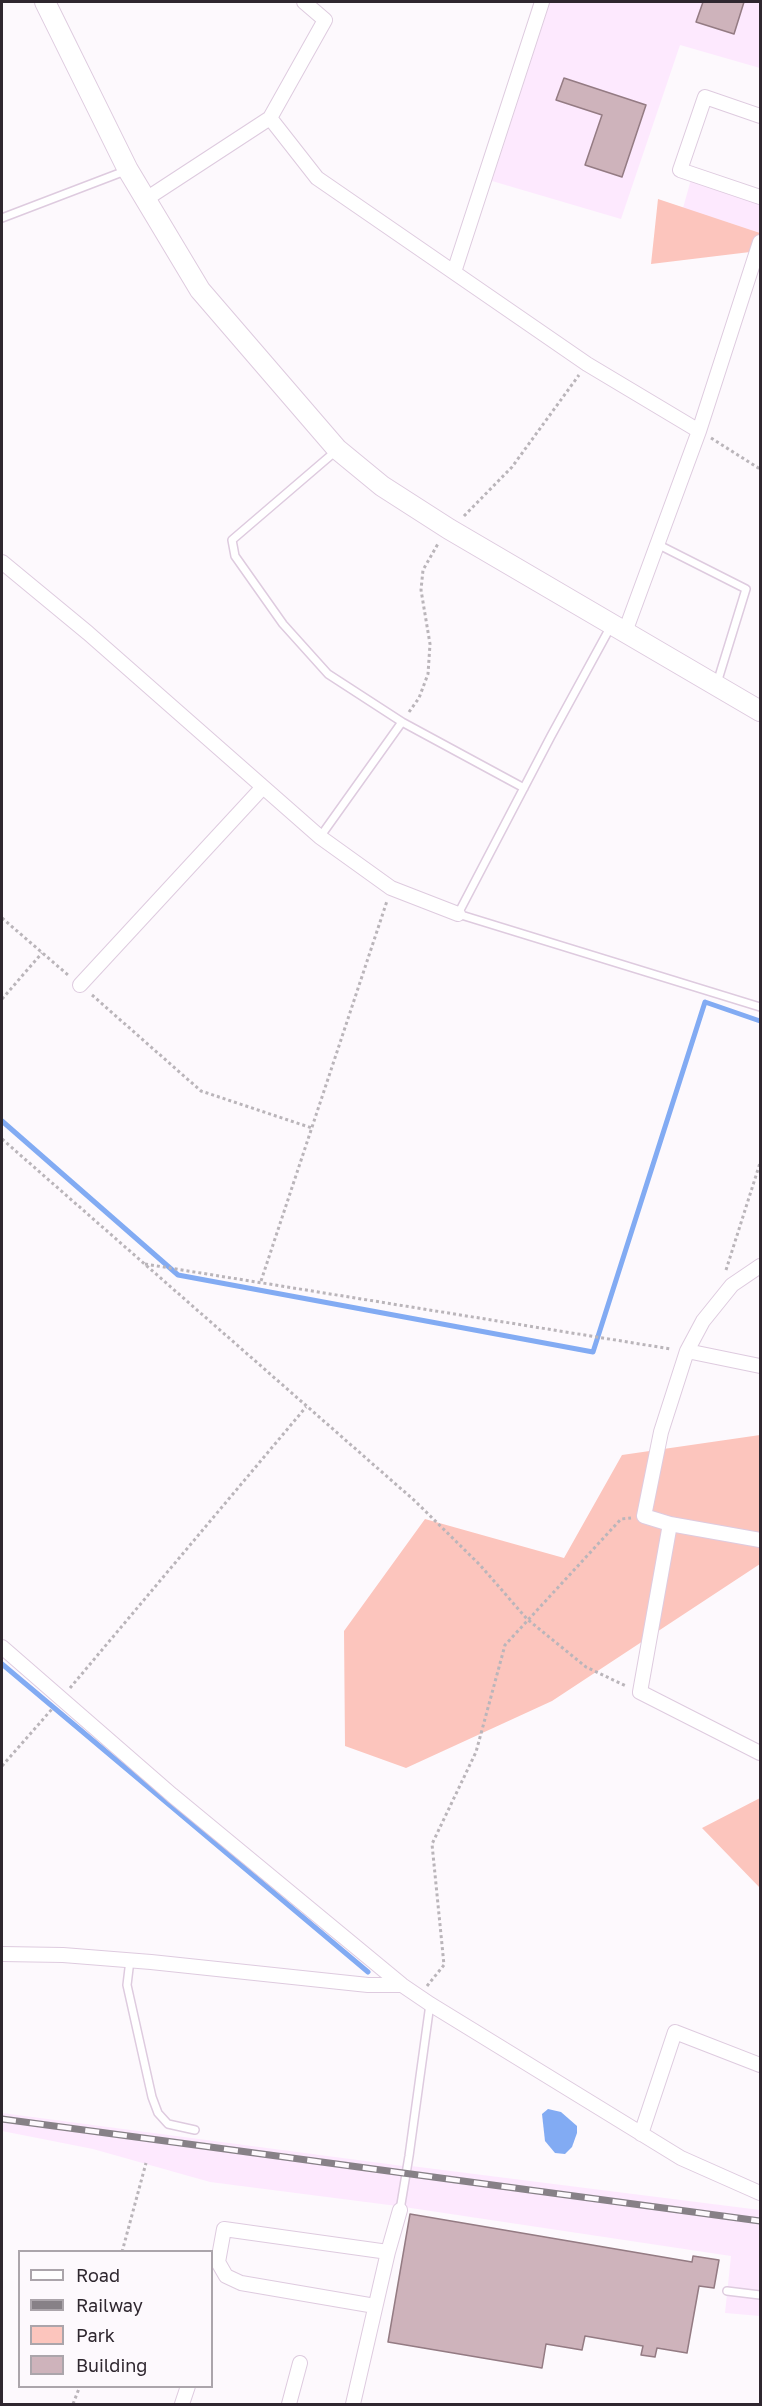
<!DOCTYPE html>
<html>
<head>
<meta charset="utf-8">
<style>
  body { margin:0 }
  #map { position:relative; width:762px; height:2406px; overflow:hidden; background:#fdf9fd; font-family:"Golos Text",sans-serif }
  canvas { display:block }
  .frame { position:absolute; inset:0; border:3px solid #2f272f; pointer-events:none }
  .legend { position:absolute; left:18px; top:2250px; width:195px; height:138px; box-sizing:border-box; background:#fdf9fd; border:2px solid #aba5ab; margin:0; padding:8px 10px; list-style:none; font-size:18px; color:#2f272f }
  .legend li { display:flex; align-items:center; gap:12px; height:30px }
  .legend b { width:30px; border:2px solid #aba5ab }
</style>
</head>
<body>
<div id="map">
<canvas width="762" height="2406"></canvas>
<div class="frame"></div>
<ul class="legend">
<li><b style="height:8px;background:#fff"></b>Road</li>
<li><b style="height:8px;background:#878187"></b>Railway</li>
<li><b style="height:16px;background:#fcc5bd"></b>Park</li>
<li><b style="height:16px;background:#ceb3bb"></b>Building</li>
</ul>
</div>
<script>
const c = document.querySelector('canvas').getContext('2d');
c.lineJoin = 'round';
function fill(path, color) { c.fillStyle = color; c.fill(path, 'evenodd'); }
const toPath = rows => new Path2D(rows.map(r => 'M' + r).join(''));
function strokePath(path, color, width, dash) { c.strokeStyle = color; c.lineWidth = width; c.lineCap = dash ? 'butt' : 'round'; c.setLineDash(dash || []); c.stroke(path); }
fill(toPath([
  [550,2,760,2,760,68,680,45,621,219,492,181],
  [692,176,760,199,760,233,683,208],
  [2,2113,403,2166,397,2206,210,2182,93,2149,2,2131],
  [411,2166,760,2210,760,2316,725,2313,731,2256,404,2207]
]), '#fde9fe');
fill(toPath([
  [658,199,760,233,750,252,651,264],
  [760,1435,760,1564,552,1701,406,1768,345,1746,344,1631,425,1519,564,1558,622,1455],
  [760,1798,760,1888,702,1828]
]), '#fcc5bd');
fill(toPath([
  [548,2109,561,2112,577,2126,577,2133,572,2147,565,2154,555,2153,545,2141,542,2114]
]), '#82abf3');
strokePath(toPath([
  [2,1121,178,1275,593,1352,705,1002,760,1021],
  [2,1664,368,1972]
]), '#82abf3', 5);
const building = toPath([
  [703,2,744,2,734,34,696,22,703,2],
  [564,78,646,105,622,177,585,165,602,115,556,100,564,78],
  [410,2214,692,2262,693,2256,719,2260,714,2288,699,2286,687,2353,657,2348,655,2357,641,2355,643,2346,585,2336,582,2350,546,2344,542,2368,388,2342,410,2214]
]);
fill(building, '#ceb3bb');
strokePath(building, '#947b83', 1.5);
const lane = toPath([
  [2,218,125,171],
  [657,544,746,589,717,683],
  [611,626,551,736,458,914,760,1007],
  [402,722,524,788],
  [320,837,402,722,328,674,283,624,235,556,232,540,337,450],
  [130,1960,127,1985,152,2097,158,2113,168,2124,195,2130],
  [400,2210,409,2156,430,2004],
  [727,2291,760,2295]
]);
const street = toPath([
  [304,2,325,20,270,118,317,178,587,364,699,431],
  [760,116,705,97,680,170,760,197],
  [146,199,270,118],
  [454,272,542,2],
  [2,562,88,633,320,837,391,888,458,914],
  [625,632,699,431,760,242],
  [80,985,263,787],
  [760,1266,732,1285,703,1321,687,1351,661,1432,644,1516,670,1524,760,1540],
  [687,1351,760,1366],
  [670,1524,640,1692,760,1753],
  [2,1647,172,1795,402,1985,430,2004,681,2158,760,2193],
  [2,1954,63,1955,151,1962,368,1985,402,1985],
  [641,2134,675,2032,760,2065],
  [375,2306,241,2283,226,2276,218,2262,224,2229,388,2252],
  [182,2404,188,2386],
  [289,2404,300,2363],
  [353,2404,388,2252,400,2210]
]);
const secondary = toPath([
  [45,2,128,170,200,290,337,449,382,486,449,529,760,711]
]);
strokePath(lane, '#decbdf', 10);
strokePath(street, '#decbdf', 16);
strokePath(secondary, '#decbdf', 22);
strokePath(toPath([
  [711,438,760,469],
  [464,516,512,467,579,375],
  [409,712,419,698,428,674,430,644,421,590,423,570,439,542],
  [2,918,68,975],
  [92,995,201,1091,312,1128],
  [2,999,42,953],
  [2,1139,415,1501,480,1565,527,1619,586,1667,626,1686],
  [145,1264,671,1349],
  [726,1270,760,1163],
  [261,1281,387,901],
  [70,1688,306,1407],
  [2,1766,52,1709],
  [427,1986,444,1965,432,1844,476,1752,505,1645,621,1519,631,1518],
  [122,2252,146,2163],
  [73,2404,80,2386]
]), '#bab5ba', 3, [3, 3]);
strokePath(lane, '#fff', 7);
strokePath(street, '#fff', 14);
strokePath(secondary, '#fff', 20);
const rail = toPath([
  [2,2119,760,2221]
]);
strokePath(rail, '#878187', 7);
strokePath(rail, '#fdf9fd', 4.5, [14]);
</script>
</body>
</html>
